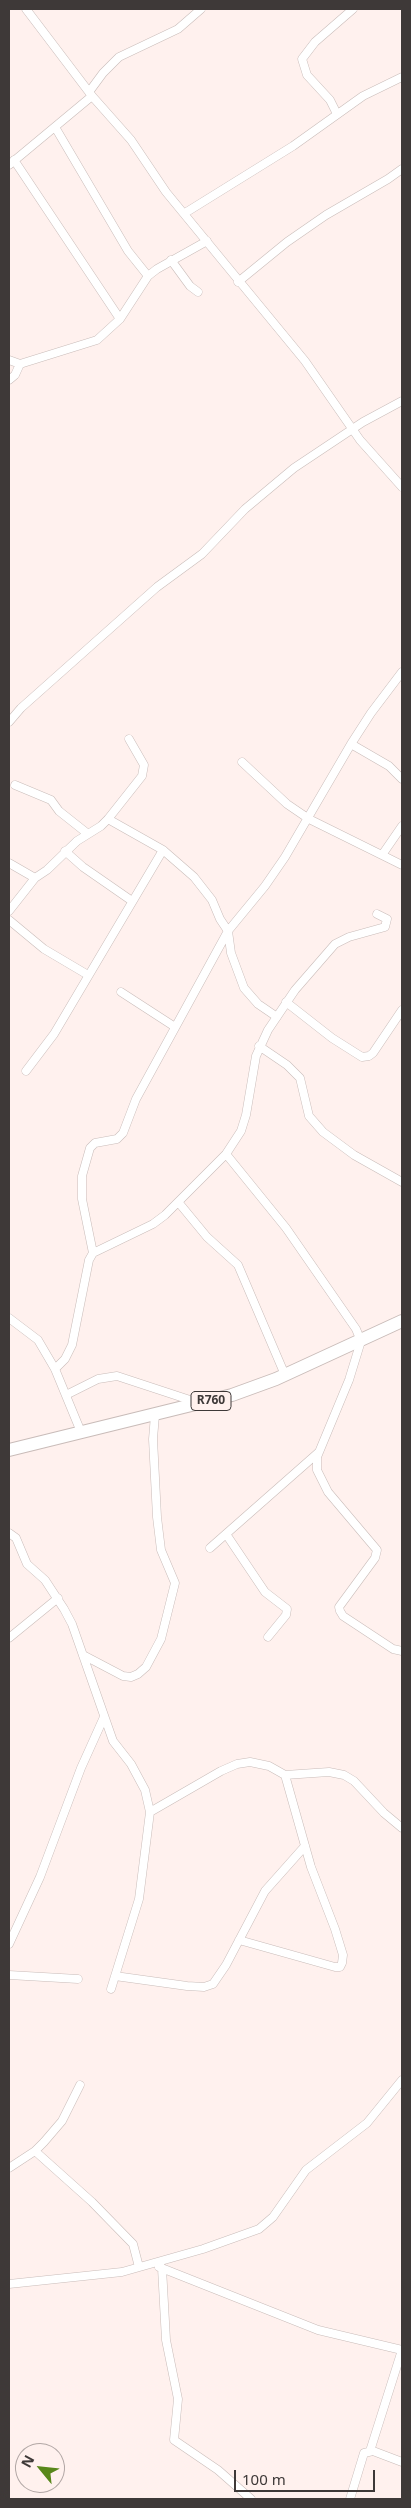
<!DOCTYPE html>
<html>
<head>
<meta charset="utf-8">
<style>
  body { margin:0 }
  #map { position:relative; width:411px; height:2508px; overflow:hidden; background:#fff1ee; font-family:"Noto Sans",sans-serif }
  canvas { display:block }
  .frame { position:absolute; inset:0; border:10px solid #3e3938; pointer-events:none }
  .north { position:absolute; left:15px; top:2443px; width:50px; height:50px; box-sizing:border-box; background:#fff1ee; border:1px solid #b2a7a5; border-radius:50%; rotate:298deg; font-size:14px; font-weight:700; line-height:20px; text-align:center; color:#3e3938 }
  .north::after { content:''; display:block; margin:auto; width:18px; height:22px; background:#58871a; clip-path:polygon(50% 0,100% 100%,50% 72%,0 100%) }
  .scale { position:absolute; left:234px; top:2470px; width:141px; height:22px; box-sizing:border-box; border:2px solid #3e3938; border-top:0; padding-left:6px; font-size:15px; line-height:18px; white-space:nowrap; color:#3e3938; -webkit-text-stroke:4px #fff1ee; paint-order:stroke }
</style>
</head>
<body>
<div id="map">
<canvas width="411" height="2508"></canvas>
<div class="frame"></div>
<div class="north">N</div>
<div class="scale">100 m</div>
</div>
<script>
const c = document.querySelector('canvas').getContext('2d');
c.lineJoin = 'round';
const toPath = rows => new Path2D(rows.map(r => 'M' + r).join(''));
function strokePath(path, color, width, dash) { c.strokeStyle = color; c.lineWidth = width; c.lineCap = dash ? 'butt' : 'round'; c.setLineDash(dash || []); c.stroke(path); }
function label(font, color, halo, rows, align = 'center') {
  c.font = font + ' "Noto Sans",sans-serif'; c.lineWidth = 4.5; c.setLineDash([]); c.textBaseline = 'middle'; c.strokeStyle = halo; c.fillStyle = color; for (const [text, x, y, turn = 0] of rows) {
    c.save(); c.translate(x, y); c.rotate((+turn || 0) * Math.PI / 180); c.textAlign = isNaN(turn) ? turn : align; if (halo) c.strokeText(text, 0, 0); c.fillText(text, 0, 0); c.restore();
  }
}
const street = toPath([
  [26,9,92,96,131,140,166,192,305,361,360,440,402,487],
  [89,92,103,73,119,57,178,29,201,9],
  [337,114,330,100,307,75,302,59,315,42,353,9],
  [55,127,128,251,148,276],
  [14,160,120,319],
  [9,165,92,96],
  [185,213,293,146,363,96,402,77],
  [171,260,190,286,198,292],
  [238,282,287,242,326,215,388,179,402,169],
  [9,360,20,364],
  [9,380,15,375,20,364,97,340,120,319,148,276,157,269,207,241],
  [9,722,21,708,157,587,202,554,245,509,294,468,363,422,402,401],
  [351,744,389,766,402,779],
  [242,762,287,804,309,819,402,865],
  [15,785,51,800,59,811,88,834],
  [108,819,163,850,194,877,212,900,220,919,228,931,231,953,244,988,258,1004,277,1017],
  [65,851,83,867,132,901],
  [382,855,402,826],
  [9,863,35,878,47,870,77,841,101,826,108,819,142,776,144,765,129,739],
  [9,911,35,878],
  [9,920,44,949,88,975],
  [121,992,175,1027],
  [286,1002,332,1038,362,1057,369,1056,373,1053,402,1010],
  [259,1046,287,1065,300,1078,309,1116,323,1132,354,1155,402,1182],
  [26,1071,54,1034,163,850],
  [226,1154,286,1228,356,1329,361,1341,349,1380,317,1457,317,1470,328,1492,377,1550,375,1558,339,1607,340,1611,343,1616,393,1649,402,1651],
  [179,1203,207,1237,238,1265,285,1375],
  [93,1253,82,1199,82,1176,90,1148,95,1143,117,1139,123,1133,136,1099,228,931,265,886,285,857,351,744,371,713,402,672],
  [9,1318,38,1340,55,1369,81,1432],
  [55,1369,65,1359,72,1345,89,1260,93,1253,153,1224,165,1215,226,1154,241,1131,246,1115,256,1056,268,1030,295,990,335,944,349,937,385,927,387,919,377,914],
  [66,1395,98,1379,117,1376,196,1402],
  [9,1533,16,1538,27,1564,45,1580,64,1609,72,1624,113,1741,131,1764,145,1790,150,1812,139,1899,111,1989],
  [226,1534,265,1592,287,1609,286,1615,268,1637],
  [210,1548,319,1452],
  [9,1638,58,1598],
  [83,1655,123,1676,131,1677,138,1674,146,1667,161,1639,175,1583,161,1550,157,1517,153,1439,155,1415],
  [285,1775,329,1772,344,1775,354,1781,384,1813,402,1828],
  [150,1812,221,1771,237,1764,250,1762,269,1766,285,1775,311,1867,335,1929,343,1955,342,1963,340,1967,335,1967,239,1940],
  [9,1944,40,1877,81,1768,104,1717],
  [9,1975,78,1979],
  [115,1976,187,1986,204,1987,213,1984,226,1965,265,1891,305,1846],
  [35,2151,92,2202,133,2244,139,2267],
  [9,2168,35,2151,44,2142,62,2121,80,2085],
  [159,2267,318,2330,402,2350],
  [162,2268,166,2340,178,2399,174,2440,218,2470,251,2499],
  [9,2284,122,2272,203,2249,259,2229,273,2217,306,2170,367,2123,402,2080],
  [370,2451,402,2350],
  [350,2499,364,2453,373,2451,402,2462]
]);
const primary = toPath([
  [9,1450,232,1395,276,1379,402,1321]
]);
strokePath(street, '#c9bcb9', 9);
strokePath(primary, '#c9bcb9', 14);
strokePath(street, '#fff', 8);
strokePath(primary, '#fff', 12);
for (const [x, y, w] of [
  [211,1401,40]
]) { const box = new Path2D(); box.roundRect(x - w / 2, y - 9.5, w, 19, 4); c.fillStyle = '#fff1ee'; c.fill(box); strokePath(box, '#3e3938', 1); }
label('bold 12px', '#3e3938', null, [
  ["R760",211,1401]
]);
</script>
</body>
</html>
